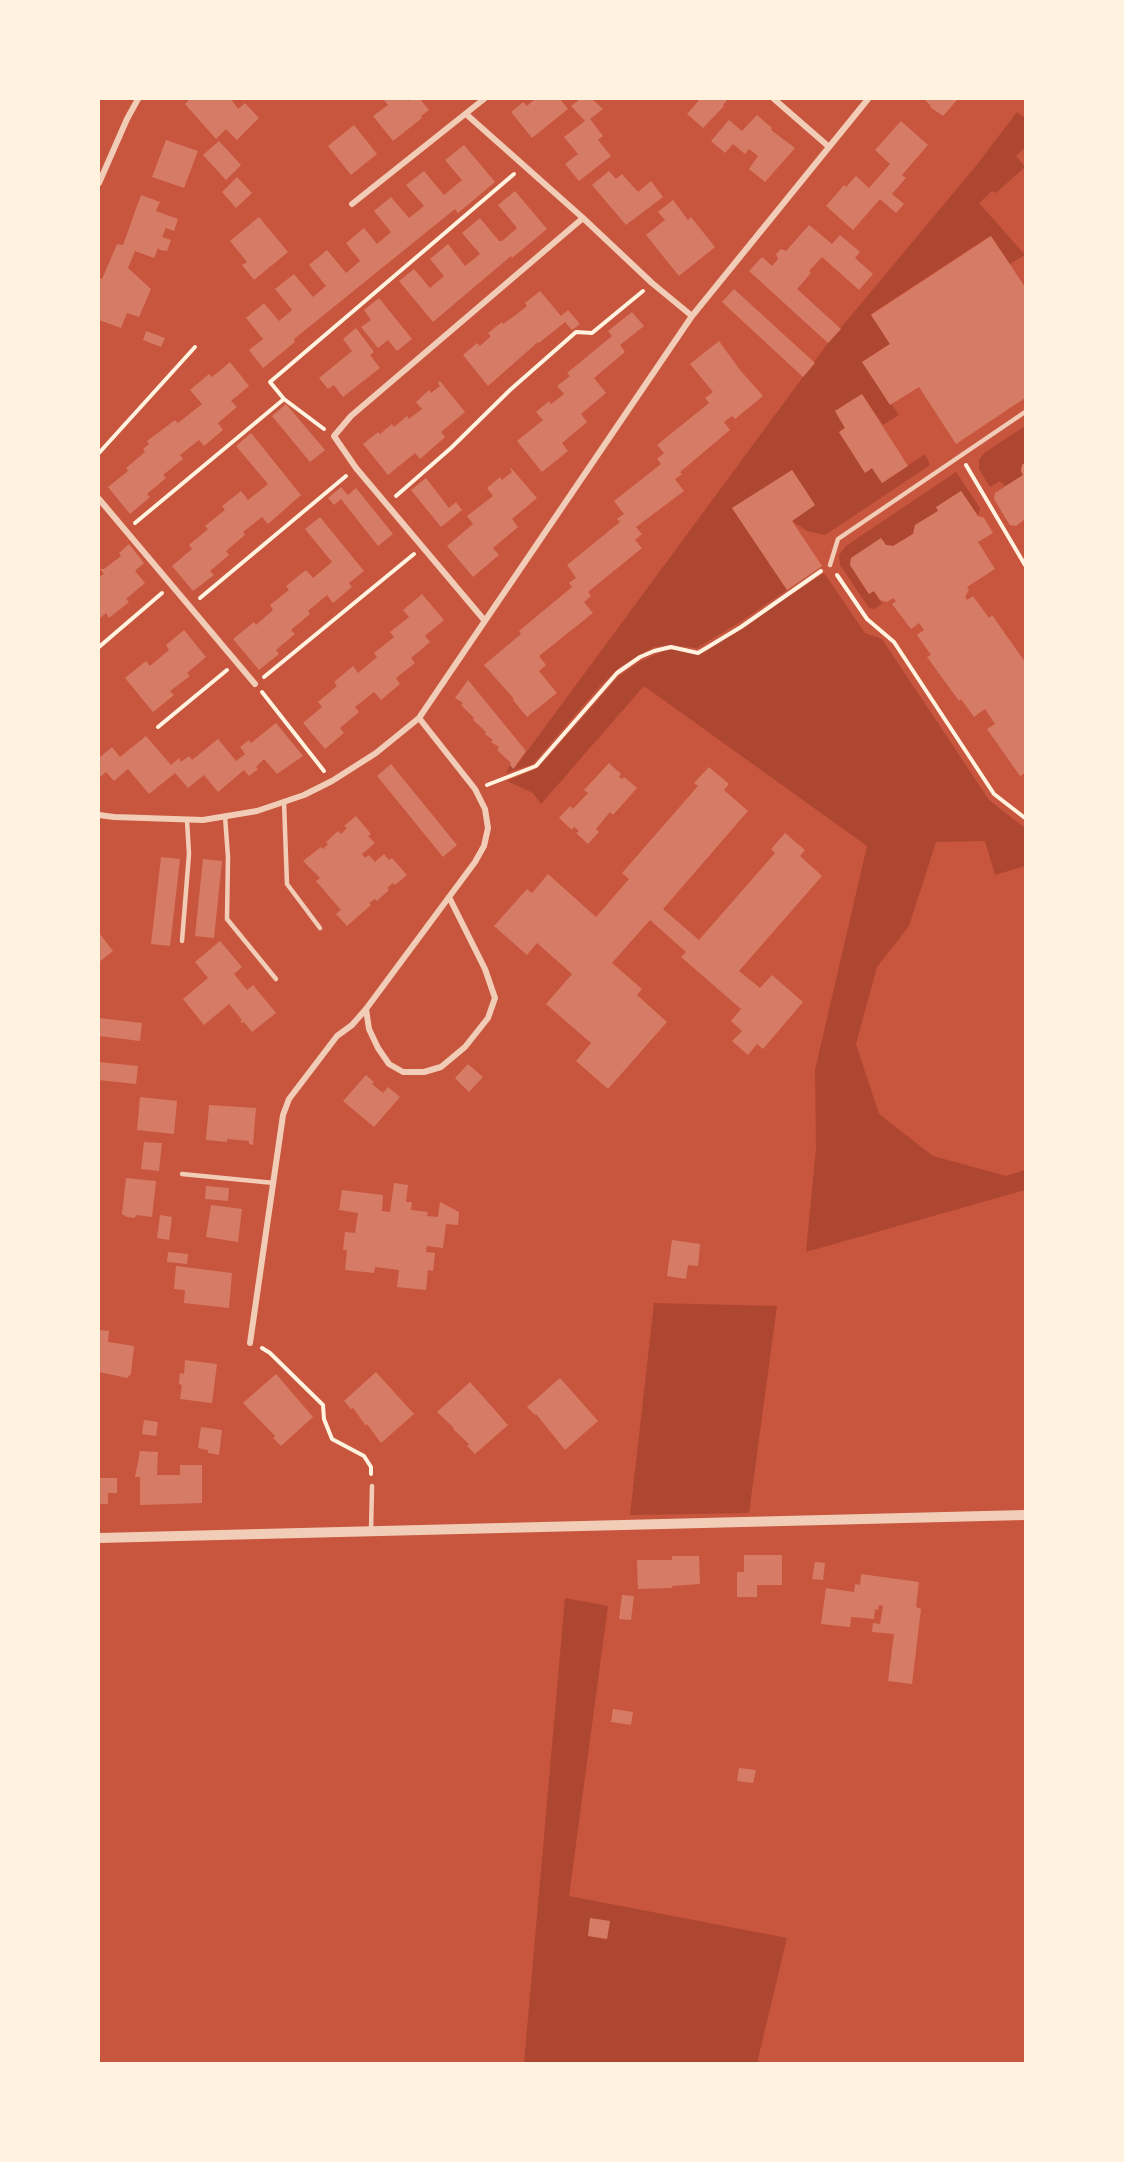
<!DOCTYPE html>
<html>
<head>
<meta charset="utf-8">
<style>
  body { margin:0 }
  #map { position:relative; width:1124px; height:2162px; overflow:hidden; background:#c8553d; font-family:Overpass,sans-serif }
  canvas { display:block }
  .frame { position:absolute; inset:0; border:100px solid #fff3e0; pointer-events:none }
</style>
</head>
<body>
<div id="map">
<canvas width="1124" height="2162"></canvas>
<div class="frame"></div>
</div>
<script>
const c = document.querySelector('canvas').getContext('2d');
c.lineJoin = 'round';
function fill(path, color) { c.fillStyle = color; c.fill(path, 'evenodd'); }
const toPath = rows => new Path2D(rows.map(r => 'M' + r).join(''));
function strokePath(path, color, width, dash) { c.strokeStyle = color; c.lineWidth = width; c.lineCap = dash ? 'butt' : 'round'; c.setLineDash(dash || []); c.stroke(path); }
fill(toPath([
  [1017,112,1025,118,1025,148,1016,156,1025,167,996,193,992,191,979,203,1025,255,1010,264,990,236,871,314,890,344,862,362,899,415,883,425,862,394,835,411,845,428,839,432,865,472,872,468,882,483,925,454,930,465,825,535,807,531,792,521,815,505,792,470,732,508,787,590,740,622,697,648,670,645,654,647,620,667,601,685,533,764,506,773,510,765,514,769,828,343,976,166],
  [1025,426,1025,463,1022,465,1021,471,1023,475,1005,486,1000,481,990,487,979,469,979,460,984,453],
  [956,472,980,508,978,516,961,491,936,507,938,511,915,525,913,534,893,546,886,545,881,539,851,558,850,565,869,593,874,591,882,604,874,609,869,608,840,565,839,555,846,546],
  [824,573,865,633,882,639,989,800,1022,826,1025,827,1025,866,995,875,985,841,936,842,909,926,877,967,856,1044,879,1114,933,1156,1006,1176,1025,1170,1025,1190,806,1252,816,1148,815,1070,867,846,644,686,541,804,533,793,507,781,538,768,618,677,639,662,666,650,679,650,696,654,706,651],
  [654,1303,777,1306,749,1513,630,1515],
  [565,1598,608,1606,569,1896,787,1938,757,2063,524,2063]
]), '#ae4732');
fill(toPath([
  [190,99,231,99,238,109,245,103,259,118,237,140,226,129,216,139,185,104],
  [383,99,407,99,408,101,411,99,420,99,429,110,421,116,422,118,393,141,373,116,388,105],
  [535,99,560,99,568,109,532,138,511,112,523,102,527,106],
  [580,99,592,99,603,109,590,119,603,136,598,140,611,156,579,181,565,164,578,154,564,137,585,121,571,106],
  [700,99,728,99,723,105,724,106,703,128,687,114],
  [924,99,958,99,943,116,930,107,931,106],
  [757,115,772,128,771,130,795,148,765,182,749,169,758,156,749,149,745,154,733,144,725,153,711,141,729,120,742,131],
  [901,121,928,145,902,175,906,178,892,194,904,204,896,213,880,199,853,230,826,206,844,185,846,187,856,176,869,188,890,164,875,150],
  [354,125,377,154,351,175,328,146],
  [166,140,198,151,184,188,152,177],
  [219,141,241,165,226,180,203,155],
  [464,145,495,182,458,213,455,209,294,339,295,342,263,368,249,350,263,339,246,318,264,303,279,321,292,310,275,289,294,274,313,297,326,286,309,265,327,250,346,273,360,261,346,243,364,228,377,244,391,232,374,211,391,197,409,218,424,206,406,185,424,171,444,195,462,180,445,160],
  [609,171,616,179,622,174,638,192,651,181,663,197,626,225,592,185],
  [237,177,252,193,236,208,222,192],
  [515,191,547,229,512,258,511,256,433,322,399,281,414,269,430,288,444,276,430,259,448,244,465,266,480,254,462,233,480,218,499,241,502,241,517,228,498,205],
  [141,195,160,202,156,211,178,219,174,231,166,228,162,237,171,240,167,251,160,250,158,248,154,258,135,251,128,268,151,289,139,317,127,313,121,328,99,320,99,278,102,279,117,244,123,245],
  [673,200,688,220,691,217,715,247,679,276,646,235,665,220,658,212],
  [259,217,288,252,254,280,242,265,247,262,230,241],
  [809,225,832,244,840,235,860,252,855,258,873,274,859,290,822,257,809,271,811,273,797,289,841,329,828,343,749,271,762,257,772,266,778,259,776,254,781,249,786,251],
  [991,236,1025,287,1025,398,956,444,919,387,890,405,862,362,890,344,871,315],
  [734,289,815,363,803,377,722,302],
  [540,291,561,316,568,310,580,324,572,330,565,322,539,343,538,342,488,386,463,355,477,343,480,346,491,336,488,333,502,322,503,324,517,314,527,306,525,303],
  [379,298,412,339,397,351,388,340,378,348,361,327,371,320,364,310],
  [632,312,644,326,620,345,625,352,594,378,606,393,581,414,587,422,562,443,568,451,542,472,517,441,543,420,536,412,549,401,551,404,564,394,557,386,570,376,567,373,612,336,608,331],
  [356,328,374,352,370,355,380,368,343,397,334,385,328,389,319,378,352,351,343,339],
  [146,331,165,338,161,347,143,340],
  [719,341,740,370,763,396,735,419,732,416,724,422,730,430,680,472,682,474,675,479,684,491,636,527,642,534,635,540,642,548,588,592,591,596,584,602,593,613,539,656,546,665,539,671,557,693,527,717,513,700,514,699,484,665,521,634,519,631,572,587,569,583,576,578,567,565,620,522,617,519,624,514,614,501,661,464,657,459,664,453,657,445,709,403,705,398,713,392,690,364],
  [230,362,249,386,231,401,237,407,218,423,223,430,204,446,199,440,180,455,183,459,163,475,166,478,147,494,150,497,130,514,108,487,128,471,126,468,145,452,143,449,149,444,147,441,175,420,178,423,202,404,190,390,209,374,212,377],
  [440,381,465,412,441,432,445,437,420,459,415,453,388,475,363,444,378,432,380,434,392,424,394,427,407,416,409,419,422,409,416,402,429,390,431,393,440,386,438,383],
  [862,394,908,466,882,483,872,468,865,473,839,432,845,428,835,411],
  [286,404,325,450,310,462,272,416],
  [251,433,301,495,268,524,262,517,243,532,245,535,226,551,229,555,210,571,214,575,193,591,172,566,192,549,189,545,208,529,205,526,225,510,222,506,241,491,248,500,268,484,236,446],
  [1025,463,1025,519,1016,526,1010,525,1006,519,994,499,995,493,1023,475,1021,471,1022,465],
  [511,468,537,498,512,519,518,527,493,548,499,555,473,577,447,546,473,524,467,516,493,496,487,488,500,477,502,480,512,472,510,469],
  [792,470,815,505,792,521,822,566,787,590,732,508],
  [426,478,449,508,456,502,462,510,441,527,411,490],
  [341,487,348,495,356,488,393,534,378,546,341,499,334,505,328,498],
  [961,491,978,516,984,518,993,533,978,542,995,569,967,587,969,590,965,597,967,600,973,596,989,618,992,615,1025,662,1025,773,1020,776,987,729,995,724,985,709,974,717,961,699,959,701,927,657,931,655,917,635,924,630,919,623,911,629,892,604,896,601,893,598,887,602,880,600,874,591,869,594,850,565,851,558,881,538,886,545,893,546,913,534,915,525,938,511,936,507],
  [320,517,364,571,349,583,352,587,333,603,327,595,308,611,310,614,291,630,295,634,276,650,279,654,259,670,233,639,254,622,256,625,273,610,270,605,289,590,286,586,306,570,313,578,332,562,305,529],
  [129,544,144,563,135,571,145,583,126,599,129,602,109,618,106,613,99,619,99,577,104,574,100,569,104,569,121,556,119,553],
  [422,594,444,620,425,636,430,642,411,658,415,663,396,678,400,684,381,700,374,692,355,707,359,712,340,728,344,733,325,749,303,723,322,707,318,702,337,686,334,682,353,666,358,673,377,657,374,653,394,637,390,632,409,617,403,610],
  [184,630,206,657,187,673,190,676,170,691,174,695,153,712,125,678,146,661,150,666,169,650,166,645],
  [468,680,526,751,513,769,510,765,511,763,497,750,499,747,491,742,493,740,485,734,486,732,473,720,474,718,461,705,463,703,455,698],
  [276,723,303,756,277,774,264,759,256,767,258,769,249,776,244,770,218,792,204,775,188,788,175,773,149,794,128,769,114,781,106,772,99,778,99,758,112,747,120,757,146,736,171,765,179,758,181,762,189,756,192,760,218,739,236,761,245,754,240,747,249,740,251,743],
  [609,763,621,774,619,777,622,779,624,777,637,788,613,815,610,812,596,829,599,832,588,844,576,833,579,831,574,827,572,830,559,818,570,806,573,809,588,793,584,790],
  [391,764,457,845,443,857,377,776],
  [709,767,729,784,724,790,748,811,663,909,699,940,775,853,771,849,785,833,805,850,800,856,822,876,739,971,760,988,772,975,803,1002,763,1049,757,1044,748,1055,732,1041,742,1031,731,1021,741,1009,681,957,686,952,650,920,612,963,642,989,637,995,667,1022,608,1089,576,1061,591,1043,546,1004,572,974,537,943,527,955,494,926,527,889,532,893,548,874,596,917,629,879,622,873,698,786,694,783],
  [356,816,371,834,368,836,375,843,362,854,365,858,369,855,375,862,384,854,389,860,392,858,407,875,395,885,393,883,387,888,389,890,377,901,375,899,369,903,371,905,347,926,336,914,341,910,316,881,320,878,303,861,321,847,323,849,328,844,326,842,338,831,341,834,347,828,344,826],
  [161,857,180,859,170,946,151,944],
  [203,859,222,861,214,938,195,936],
  [99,933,113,951,99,962],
  [220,941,242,967,234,974,247,990,253,985,276,1013,252,1032,244,1022,242,1023,240,1022,242,1020,229,1004,204,1025,183,999,208,978,195,962],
  [99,1018,142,1023,140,1041,99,1036],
  [99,1062,138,1066,136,1084,99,1080],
  [468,1064,483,1077,469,1092,455,1078],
  [366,1075,374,1082,372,1084,383,1093,388,1087,400,1097,374,1127,343,1101],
  [140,1097,177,1101,174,1134,137,1130],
  [209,1105,256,1108,253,1145,249,1144,249,1141,227,1139,227,1142,206,1140],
  [144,1142,162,1143,159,1171,141,1169],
  [126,1178,156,1181,152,1217,137,1215,134,1218,127,1217,122,1214],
  [394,1183,408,1185,406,1202,412,1202,411,1210,428,1212,427,1216,438,1217,440,1202,459,1212,458,1225,446,1224,443,1248,427,1246,426,1252,435,1253,433,1271,428,1270,426,1290,397,1287,399,1270,375,1267,374,1273,345,1270,347,1250,343,1250,345,1232,355,1233,358,1213,339,1210,342,1190,383,1195,382,1211,390,1212],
  [206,1186,229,1188,228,1201,205,1199],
  [211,1205,242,1209,238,1242,206,1237],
  [160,1215,172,1217,169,1240,157,1238],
  [672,1240,700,1244,698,1266,688,1265,686,1279,667,1276],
  [168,1252,188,1254,187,1264,167,1262],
  [176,1266,232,1273,229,1308,184,1303,185,1290,174,1289],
  [99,1330,109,1331,108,1342,134,1346,131,1374,127,1378,99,1372],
  [185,1360,217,1364,212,1403,180,1399,182,1385,179,1384,180,1373,184,1374],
  [376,1372,414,1414,381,1443,367,1424,366,1426,353,1408,351,1409,344,1401],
  [276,1374,313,1417,281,1446,273,1438,275,1436,243,1403],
  [560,1378,598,1421,565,1450,536,1414,535,1415,527,1407],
  [470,1382,508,1425,475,1454,467,1446,469,1444,453,1429,454,1428,437,1412],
  [144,1420,158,1422,156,1436,142,1434],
  [201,1427,222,1430,219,1455,208,1453,208,1450,198,1448],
  [140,1451,158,1452,157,1475,180,1475,180,1465,202,1465,202,1503,140,1505,140,1477,135,1477],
  [99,1478,117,1478,117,1493,108,1493,108,1504,99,1504],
  [744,1555,782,1555,782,1585,757,1585,757,1597,737,1597,737,1572,744,1572],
  [672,1556,699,1556,700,1584,672,1586,672,1588,638,1589,637,1560,672,1560],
  [815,1562,825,1563,823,1580,812,1579],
  [861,1574,919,1582,916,1607,921,1609,912,1684,888,1681,894,1634,872,1632,873,1623,880,1624,883,1606,879,1605,878,1610,875,1609,874,1619,851,1617,850,1627,821,1624,826,1588,854,1592,855,1584,860,1585],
  [622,1595,634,1596,631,1620,619,1619],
  [613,1709,633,1712,631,1725,611,1722],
  [739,1768,756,1770,753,1783,737,1781],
  [590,1918,610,1921,607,1939,588,1936]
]), '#d67c66');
strokePath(toPath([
  [324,429,284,399,270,382,514,174],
  [99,453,195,347],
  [966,465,1025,565],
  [396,496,451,448,510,390,576,332,592,333,643,291],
  [135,523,284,399],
  [837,575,867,619,894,642,994,794,1025,818],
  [200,598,346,476],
  [99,647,162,593],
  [264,677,414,554],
  [262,692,324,771],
  [158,727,227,670],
  [487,785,536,766,617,673,640,657,654,651,671,647,698,653,741,627,821,571],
  [262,1348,270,1353,323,1405,324,1419,332,1439,364,1456,371,1467,371,1474]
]), '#fff3e0', 4);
strokePath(toPath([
  [830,565,838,539,1025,412],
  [284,802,287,884,320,928],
  [225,816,228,857,227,919,276,979],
  [182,941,189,854,187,820],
  [182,1174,274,1183],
  [371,1531,372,1486]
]), '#f1ccb7', 4.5);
strokePath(toPath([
  [774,99,828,146],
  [466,114,583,218,652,283,692,316],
  [99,183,127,119,138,99],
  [352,204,484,99],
  [99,499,255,684],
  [485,621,356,468,334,436,351,416,583,218],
  [99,815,114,817,203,820,257,811,304,795,332,781,376,753,419,718,692,316,868,99],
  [366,1009,369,1029,378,1048,389,1064,403,1072,424,1072,441,1067,465,1047,488,1018,495,998,485,969,449,897],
  [250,1343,283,1115,289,1099,337,1036,352,1025,366,1009,475,862,484,846,488,828,485,809,475,789,419,718]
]), '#f1ccb7', 6);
strokePath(toPath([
  [99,1538,1025,1515]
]), '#f1ccb7', 10);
</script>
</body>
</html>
